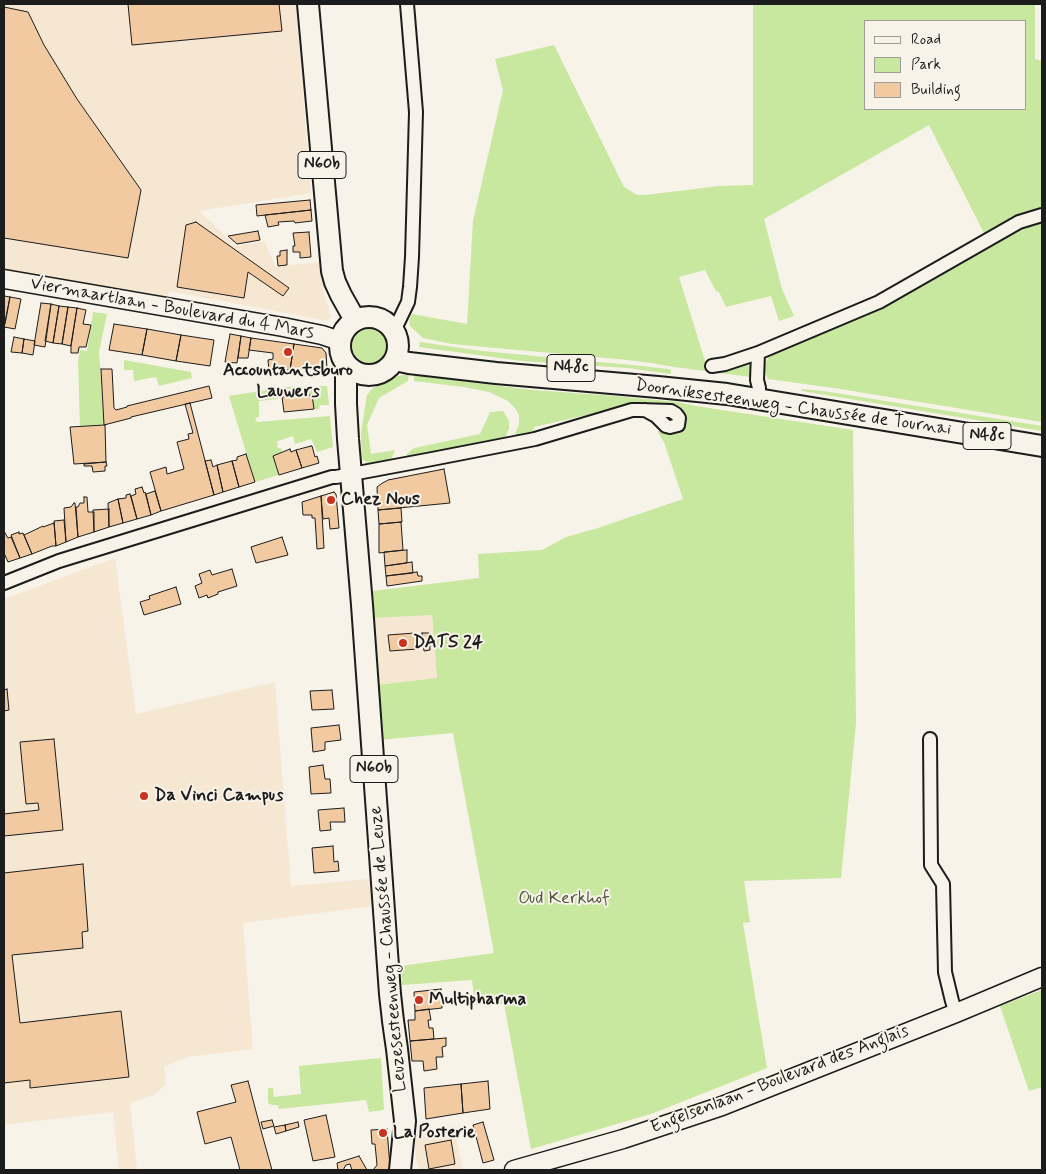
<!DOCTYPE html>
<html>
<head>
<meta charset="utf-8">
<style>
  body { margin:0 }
  #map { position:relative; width:1046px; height:1174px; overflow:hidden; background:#f7f3e8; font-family:Mynerve,sans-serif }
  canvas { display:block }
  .frame { position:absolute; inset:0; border:5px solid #1c1c1c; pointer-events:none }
  .legend { position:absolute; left:864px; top:20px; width:162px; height:90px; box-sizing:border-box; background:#f7f3e8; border:1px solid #9f9d96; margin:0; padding:6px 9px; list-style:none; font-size:15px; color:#1c1c1c }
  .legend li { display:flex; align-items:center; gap:10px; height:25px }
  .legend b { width:25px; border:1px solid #9f9d96 }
</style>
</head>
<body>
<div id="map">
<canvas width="1046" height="1174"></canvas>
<div class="frame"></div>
<ul class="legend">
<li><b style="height:6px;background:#f7f3e8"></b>Road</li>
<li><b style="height:14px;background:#c8e79f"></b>Park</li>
<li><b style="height:14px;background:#f2caa1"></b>Building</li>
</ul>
</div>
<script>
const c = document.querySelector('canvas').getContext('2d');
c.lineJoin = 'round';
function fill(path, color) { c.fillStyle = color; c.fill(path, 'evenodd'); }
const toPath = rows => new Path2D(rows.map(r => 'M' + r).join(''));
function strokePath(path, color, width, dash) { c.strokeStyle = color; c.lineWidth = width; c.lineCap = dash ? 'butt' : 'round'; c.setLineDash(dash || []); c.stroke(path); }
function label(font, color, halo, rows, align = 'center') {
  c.font = font + ' Mynerve,sans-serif'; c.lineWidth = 4; c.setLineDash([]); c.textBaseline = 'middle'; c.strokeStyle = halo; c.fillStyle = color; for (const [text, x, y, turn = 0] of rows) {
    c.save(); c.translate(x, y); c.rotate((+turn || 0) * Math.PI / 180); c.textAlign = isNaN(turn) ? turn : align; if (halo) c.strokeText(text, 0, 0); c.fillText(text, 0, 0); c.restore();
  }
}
fill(toPath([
  [4,4,296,4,311,193,199,211,236,246,264,241,276,267,319,262,324,294,331,316,328,321,169,291,167,302,153,298,153,294,4,270],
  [115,558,136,714,275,682,291,886,370,879,373,906,243,923,253,1049,187,1057,164,1067,166,1084,154,1095,130,1103,137,1170,119,1170,113,1112,4,1125,4,599],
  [432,615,437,678,376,685,374,618],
  [454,1126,463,1170,421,1170,417,1166,414,1134]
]), '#f6e7d3');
fill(toPath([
  [753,4,1035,4,1035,59,1042,61,1042,209,1010,221,985,235,929,125,764,219,782,289,794,316,779,321,771,296,726,307,719,292,716,291,705,270,679,277,705,361,709,368,744,362,749,365,752,370,751,377,674,367,651,363,628,360,452,344,423,338,410,326,409,321,412,314,467,324,473,221,503,90,495,59,554,45,624,187,637,195,646,195,719,186,753,185],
  [865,21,1025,21,1025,109,865,109],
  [1042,218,1042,422,834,388,768,379,765,373,765,364,770,354,1019,227],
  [93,312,107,314,99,352,104,425,80,427,78,361,80,350,87,351],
  '352 345a18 18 0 1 1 36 0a18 18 0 1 1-36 0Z',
  [420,342,482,351,632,365,668,369,671,370,671,373,670,374,628,368,522,361,419,347],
  [124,360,191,372,192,378,159,386,156,377,134,381,133,370,124,370],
  [409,374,408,381,379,398,367,425,371,454,395,450,393,455,390,462,375,464,368,463,362,459,361,432,367,395,373,388,394,377],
  [414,375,532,390,615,396,677,402,696,406,853,430,856,723,841,878,744,881,750,922,743,923,767,1068,651,1114,531,1149,504,1004,475,1005,472,980,402,985,401,966,494,953,453,733,379,740,376,685,437,678,432,615,374,618,373,591,479,578,478,554,542,550,566,537,598,528,683,499,664,442,657,431,668,432,675,430,670,406,641,404,623,406,591,414,534,427,533,433,514,437,519,424,519,415,515,408,508,401,489,392,464,387,414,381],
  [327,386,329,405,320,405,319,409,314,409,312,395,279,397,277,399,259,401,259,417,255,418,257,422,330,416,333,447,317,452,311,439,295,444,293,436,278,441,277,442,278,448,281,448,282,452,273,456,279,475,255,482,229,396,286,387],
  [801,389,823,391,1042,426,1042,431,802,391],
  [503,411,509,421,509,428,505,439,404,459,408,453,414,448,480,434,490,412],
  [1042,990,1042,1087,1029,1091,1000,1006],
  [381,1058,384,1110,369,1112,366,1100,279,1109,278,1105,272,1105,268,1103,268,1088,273,1088,274,1097,301,1094,299,1066]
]), '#c8e79f');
const building = toPath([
  [128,4,279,4,282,31,132,45,128,4],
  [4,7,28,12,44,45,77,99,141,190,128,258,4,238,4,7],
  [310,200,311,210,257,216,256,205,310,200],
  [311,210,312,221,295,223,294,221,278,222,279,225,268,227,265,215,311,210],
  [196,222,289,288,283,296,248,272,244,298,177,287,186,225,196,222],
  [258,231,260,240,237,244,228,236,258,231],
  [309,232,311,257,300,258,300,252,293,252,293,246,295,246,293,233,309,232],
  [287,250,287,265,278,266,277,256,280,256,280,251,287,250],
  [4,296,10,297,5,324,4,324,4,296],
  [10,297,21,299,15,329,4,327,10,297],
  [41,303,51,304,45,347,34,345,41,303],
  [51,304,59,306,53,343,45,341,51,304],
  [59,306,68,307,62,344,53,343,59,306],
  [68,307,77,308,71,346,62,344,68,307],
  [77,308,86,310,83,324,91,325,86,347,79,347,78,353,71,353,71,345,77,308],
  [114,324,147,329,142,355,109,350,114,324],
  [147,329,181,335,176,361,142,355,147,329],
  [230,334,241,336,237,363,225,362,230,334],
  [181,335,214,340,210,366,176,361,181,335],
  [241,336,251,338,248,358,238,358,241,336],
  [14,337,24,339,22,353,11,352,14,337],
  [251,338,294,344,290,370,269,371,268,360,273,359,273,353,249,350,251,338],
  [24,339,35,341,33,355,22,353,24,339],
  [294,344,322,348,326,353,327,368,290,370,294,344],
  [101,369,112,369,114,408,116,410,127,407,127,406,209,386,212,398,131,417,131,418,104,425,101,369],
  [312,395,314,409,284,412,282,397,312,395],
  [190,403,214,495,161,511,150,472,166,467,167,474,184,469,177,442,189,439,188,434,193,433,185,404,190,403],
  [105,425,106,462,74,464,70,427,105,425],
  [311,446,312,446,315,457,317,456,319,463,302,468,296,450,311,446],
  [290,449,291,452,296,450,302,468,279,475,273,456,290,449],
  [246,454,255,482,239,487,232,461,237,460,237,457,246,454],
  [211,460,213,467,217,465,223,492,214,495,205,461,211,460],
  [232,461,239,487,223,492,217,465,232,461],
  [106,462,107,466,105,466,105,471,93,472,92,466,84,466,84,464,106,462],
  [444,469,450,503,378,510,377,487,381,484,388,480,444,469],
  [142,487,144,493,145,492,151,515,137,519,131,496,136,494,135,489,142,487],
  [155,491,161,511,151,515,146,494,155,491],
  [334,492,336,494,339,528,330,529,329,518,323,519,321,496,334,492],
  [130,494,137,519,123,523,118,499,126,498,126,495,130,494],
  [321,496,324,548,317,549,315,518,312,518,312,515,303,515,302,502,321,496],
  [84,497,87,497,88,512,94,512,94,532,78,537,76,507,78,507,80,503,84,503,84,497],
  [118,499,123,523,109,527,108,503,118,499],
  [74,503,75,503,78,537,66,542,64,508,71,507,74,503],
  [401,508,402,522,379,524,378,510,401,508],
  [109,509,109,527,94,532,93,510,109,509],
  [64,520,66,542,56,546,54,521,64,520],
  [401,522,403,550,379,553,379,524,401,522],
  [54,523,56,546,52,546,32,554,24,535,43,526,43,527,54,523],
  [19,532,19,534,23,533,32,554,20,558,11,535,19,532],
  [5,533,8,538,11,537,20,558,8,562,4,553,4,534,5,533],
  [282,537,288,555,256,563,251,547,282,537],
  [407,550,407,563,385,566,384,552,407,550],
  [412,562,413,573,386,576,385,566,412,562],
  [232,569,237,586,218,592,218,594,208,598,207,595,199,598,195,586,202,583,199,574,210,570,212,575,232,569],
  [417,572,418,576,422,576,422,581,387,586,386,576,417,572],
  [176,587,181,604,144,615,140,602,150,599,149,596,176,587],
  [415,633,417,649,390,651,388,635,415,633],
  [422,633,429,633,430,650,424,651,422,633],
  [7,689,9,710,4,711,4,690,7,689],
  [332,690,334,709,312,710,310,691,332,690],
  [339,725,341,740,325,742,325,750,313,752,311,728,339,725],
  [54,739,63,830,4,836,4,814,39,810,38,803,26,804,20,742,54,739],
  [323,765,325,779,330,779,331,793,311,794,309,767,323,765],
  [344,808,345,822,330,822,331,830,320,831,318,810,344,808],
  [333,846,334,862,338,861,339,871,314,873,312,848,333,846],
  [83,864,88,931,82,932,83,948,12,955,20,1023,121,1011,129,1077,30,1088,30,1080,4,1083,4,873,83,864],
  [441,989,442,1008,415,1011,414,992,441,989],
  [429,1009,431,1020,428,1020,429,1028,433,1028,434,1039,410,1041,408,1020,415,1020,415,1011,429,1009],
  [446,1038,446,1046,442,1047,443,1057,436,1057,437,1069,424,1071,423,1061,412,1061,410,1041,446,1038],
  [248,1081,262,1134,272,1170,240,1170,231,1137,205,1144,197,1112,236,1102,231,1085,248,1081],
  [488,1081,490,1109,463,1113,461,1084,488,1081],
  [461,1084,463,1113,426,1119,424,1088,461,1084],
  [326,1115,335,1157,313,1161,304,1120,326,1115],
  [272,1120,274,1126,263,1129,261,1122,272,1120],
  [298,1122,299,1127,286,1131,285,1125,298,1122],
  [483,1122,494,1160,483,1163,473,1125,483,1122],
  [285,1125,286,1131,276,1134,274,1127,285,1125],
  [387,1129,390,1167,388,1170,373,1170,377,1165,375,1144,372,1144,371,1130,387,1129],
  [451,1140,455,1164,429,1169,425,1145,451,1140],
  [359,1156,367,1170,352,1170,350,1164,346,1165,343,1170,338,1170,337,1163,359,1156]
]);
fill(building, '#f2caa1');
strokePath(building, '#1c1c1c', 1);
const street = toPath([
  [394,331,408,302,410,287,412,257,416,112,407,4],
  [712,366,725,364,758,353],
  [759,400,759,388,757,380,758,353,879,302,1019,222,1042,215],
  [4,583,59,561,332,477,336,477,432,459,535,439,632,410,639,410,671,411,676,414,679,418,678,425,670,427,666,426,656,416,645,410],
  [930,739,931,865,943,884,945,972,952,1001,956,1013]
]);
const secondary = toPath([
  [4,279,283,327,322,335,340,341],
  [514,1170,623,1139,722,1106,956,1013,1042,977]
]);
const primary = toPath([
  [308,4,332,271,335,282,341,295,355,320],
  '340 346a29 29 0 1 1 58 0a29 29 0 1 1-58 0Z',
  [395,360,409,363,496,373,658,387,727,394,1042,446],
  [346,364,346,404,348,439,362,605,390,994,393,1021,397,1049,405,1121,400,1170]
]);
strokePath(street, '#1c1c1c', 16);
strokePath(secondary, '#1c1c1c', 21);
strokePath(primary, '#1c1c1c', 24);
strokePath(street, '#f7f3e8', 12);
strokePath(secondary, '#f7f3e8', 18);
strokePath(primary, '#f7f3e8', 20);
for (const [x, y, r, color] of [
  [288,352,5,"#c8321e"],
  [331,500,5,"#c8321e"],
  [403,643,5,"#c8321e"],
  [144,796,5,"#c8321e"],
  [419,1000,5,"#c8321e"],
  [383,1133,5,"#c8321e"]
]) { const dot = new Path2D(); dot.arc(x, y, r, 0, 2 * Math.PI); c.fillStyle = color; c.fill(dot); strokePath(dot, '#f7f3e8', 2); }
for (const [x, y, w] of [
  [322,165,48],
  [571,368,48],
  [987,436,48],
  [374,769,48]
]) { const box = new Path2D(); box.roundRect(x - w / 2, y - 13.5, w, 27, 4); c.fillStyle = '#f7f3e8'; c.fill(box); strokePath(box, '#1c1c1c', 1); }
label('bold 16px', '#1c1c1c', null, [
  ["N60b",322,165],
  ["N48c",571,368],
  ["N48c",987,436],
  ["N60b",374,769]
]);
label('18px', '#1c1c1c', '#f7f3e8', [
  ["Viermaartlaan - Boulevard du 4 Mars",172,309,10],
  ["Doorniksesteenweg - Chaussée de Tournai",793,408,8],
  ["Leuzesesteenweg - Chaussée de Leuze",389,949,-95],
  ["Engelsenlaan - Boulevard des Anglais",780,1080,-21]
]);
label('bold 18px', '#1c1c1c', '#f7f3e8', [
  ["Accountantsburo",288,371,"center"],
  ["Lauwers",288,392,"center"],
  ["Chez Nous",341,500],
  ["DATS 24",413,643],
  ["Da Vinci Campus",154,796],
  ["Multipharma",429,1000],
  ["La Posterie",393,1133]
], 'left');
label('18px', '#505943', '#f7f3e8', [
  ["Oud Kerkhof",564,899]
]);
</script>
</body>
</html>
